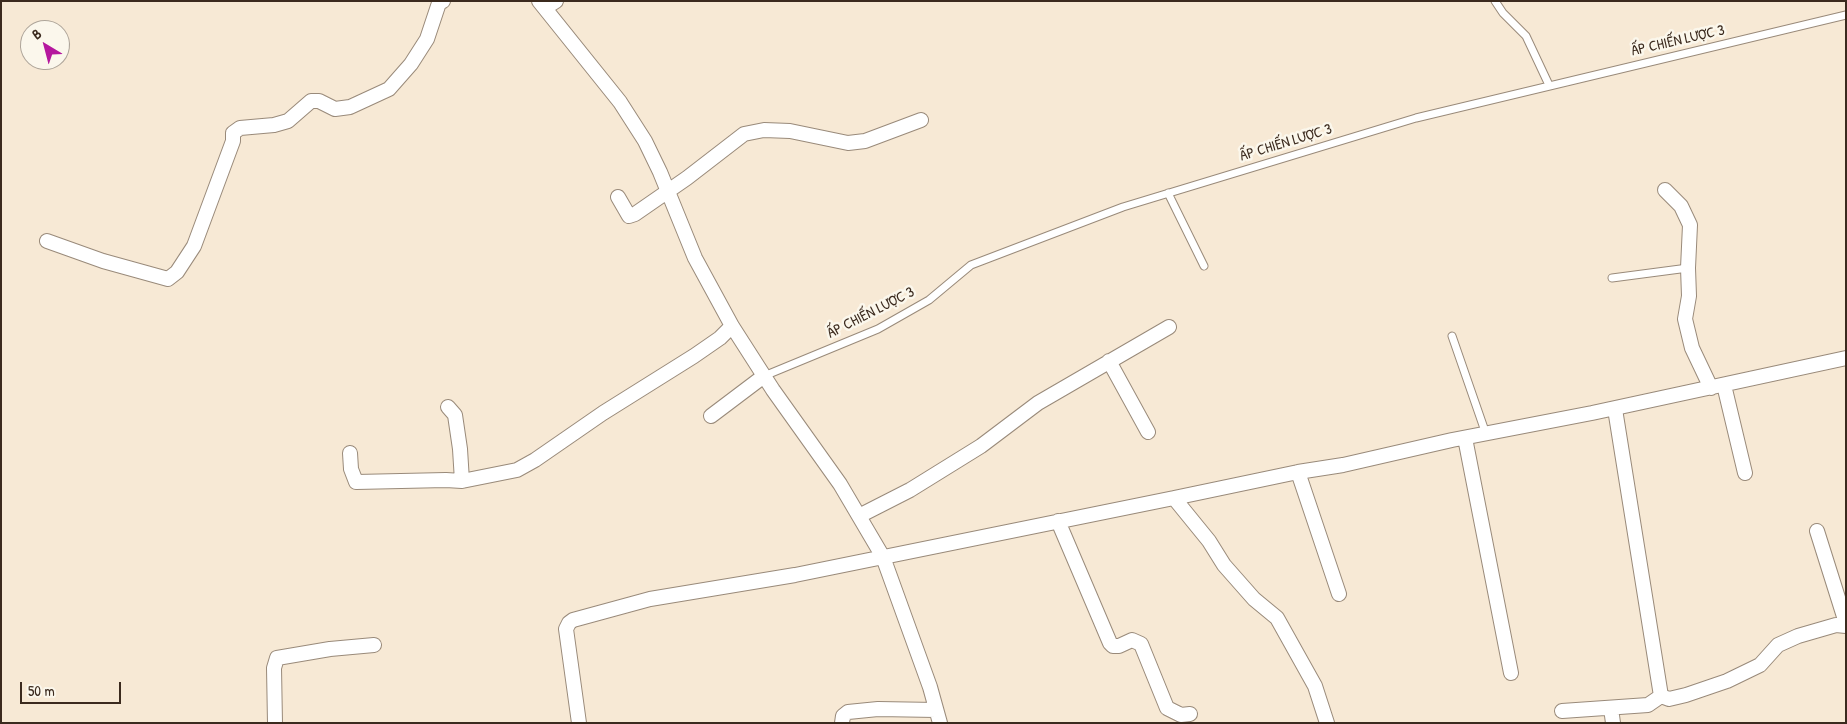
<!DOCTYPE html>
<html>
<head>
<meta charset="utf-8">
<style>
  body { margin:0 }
  #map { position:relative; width:1847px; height:724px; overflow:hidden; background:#f7e9d5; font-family:"Patrick Hand",sans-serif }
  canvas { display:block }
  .frame { position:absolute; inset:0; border:2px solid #3b2a1e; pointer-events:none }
  .north { position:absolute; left:20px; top:20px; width:50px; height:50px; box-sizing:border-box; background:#fbf7ec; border:1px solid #aea59a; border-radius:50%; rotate:323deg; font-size:14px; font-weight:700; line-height:20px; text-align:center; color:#3b2a1e }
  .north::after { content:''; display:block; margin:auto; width:18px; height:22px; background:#b5179e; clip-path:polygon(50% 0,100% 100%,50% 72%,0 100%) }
  .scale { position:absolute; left:20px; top:682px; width:101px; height:22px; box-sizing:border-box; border:2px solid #3b2a1e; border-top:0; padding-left:6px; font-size:15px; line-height:18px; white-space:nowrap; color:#3b2a1e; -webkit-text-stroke:4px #fbf7ec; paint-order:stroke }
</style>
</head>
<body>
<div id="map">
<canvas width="1847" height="724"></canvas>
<div class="frame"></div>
<div class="north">B</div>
<div class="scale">50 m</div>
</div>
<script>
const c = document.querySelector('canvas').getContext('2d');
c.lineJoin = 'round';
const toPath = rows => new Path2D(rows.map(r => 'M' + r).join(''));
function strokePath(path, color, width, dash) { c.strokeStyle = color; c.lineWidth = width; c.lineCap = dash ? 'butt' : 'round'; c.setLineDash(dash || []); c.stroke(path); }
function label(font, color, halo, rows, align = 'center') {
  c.font = font + ' "Patrick Hand",sans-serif'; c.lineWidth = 5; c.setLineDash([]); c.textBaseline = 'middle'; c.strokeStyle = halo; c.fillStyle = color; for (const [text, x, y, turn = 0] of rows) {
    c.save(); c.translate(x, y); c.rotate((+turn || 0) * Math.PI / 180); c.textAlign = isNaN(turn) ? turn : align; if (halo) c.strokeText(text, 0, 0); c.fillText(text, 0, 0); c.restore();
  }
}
const service = toPath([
  [1495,1,1503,13,1526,36,1549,85],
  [1168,193,1204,266],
  [1612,278,1688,268],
  [1452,336,1486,434],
  [764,376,878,329,929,300,971,265,1123,207,1416,118,1846,15]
]);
const minor = toPath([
  [539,1,620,102,645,141,660,172,695,258,732,326,773,390,840,484,883,557,930,687,940,723],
  [545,8,556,1],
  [1665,190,1681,206,1690,225,1688,268,1689,296,1685,319,1692,348,1711,388],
  [618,197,629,216,635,214,687,178,744,134,764,130,790,131,848,143,865,141,921,120],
  [47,241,103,261,168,279,177,272,194,246,233,141,233,133,240,128,274,125,288,121,311,101,319,101,335,109,350,107,389,89,411,64,427,39,439,3,443,1],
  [1109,361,1148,432],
  [1724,385,1745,473],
  [448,407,455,415,460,449,462,481],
  [1615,409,1661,696,1669,699,1686,695,1727,681,1760,665,1778,645,1798,636,1836,625,1846,626],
  [711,416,764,376],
  [1465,438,1511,673],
  [350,453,351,469,356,482,446,480,462,481,517,470,535,460,603,413,694,356,720,338,732,326],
  [1298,472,1339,594],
  [1174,498,1298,472,1343,465,1452,440,1592,413,1846,358],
  [859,516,910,490,981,446,1038,403,1169,327],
  [1058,521,1110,643,1113,646,1119,646,1132,640,1141,644,1167,708,1181,715,1190,714],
  [1817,531,1846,623],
  [1611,708,1613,723],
  [1562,711,1648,705,1661,696],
  [275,723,274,668,277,658,330,649,374,645],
  [579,723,566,629,569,623,573,620,650,599,795,575,1174,498,1209,541,1224,565,1254,599,1277,618,1315,686,1327,723],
  [842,723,843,716,848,712,878,709,936,710]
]);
strokePath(service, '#998a7a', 9);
strokePath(minor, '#998a7a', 16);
strokePath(service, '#fff', 7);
strokePath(minor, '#fff', 14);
label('15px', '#3b2a1e', '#fbf7ec', [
  ["ẤP CHIẾN LƯỢC 3",1678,41,-13],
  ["ẤP CHIẾN LƯỢC 3",1286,143,-17],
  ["ẤP CHIẾN LƯỢC 3",871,313,-27]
]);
</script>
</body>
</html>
